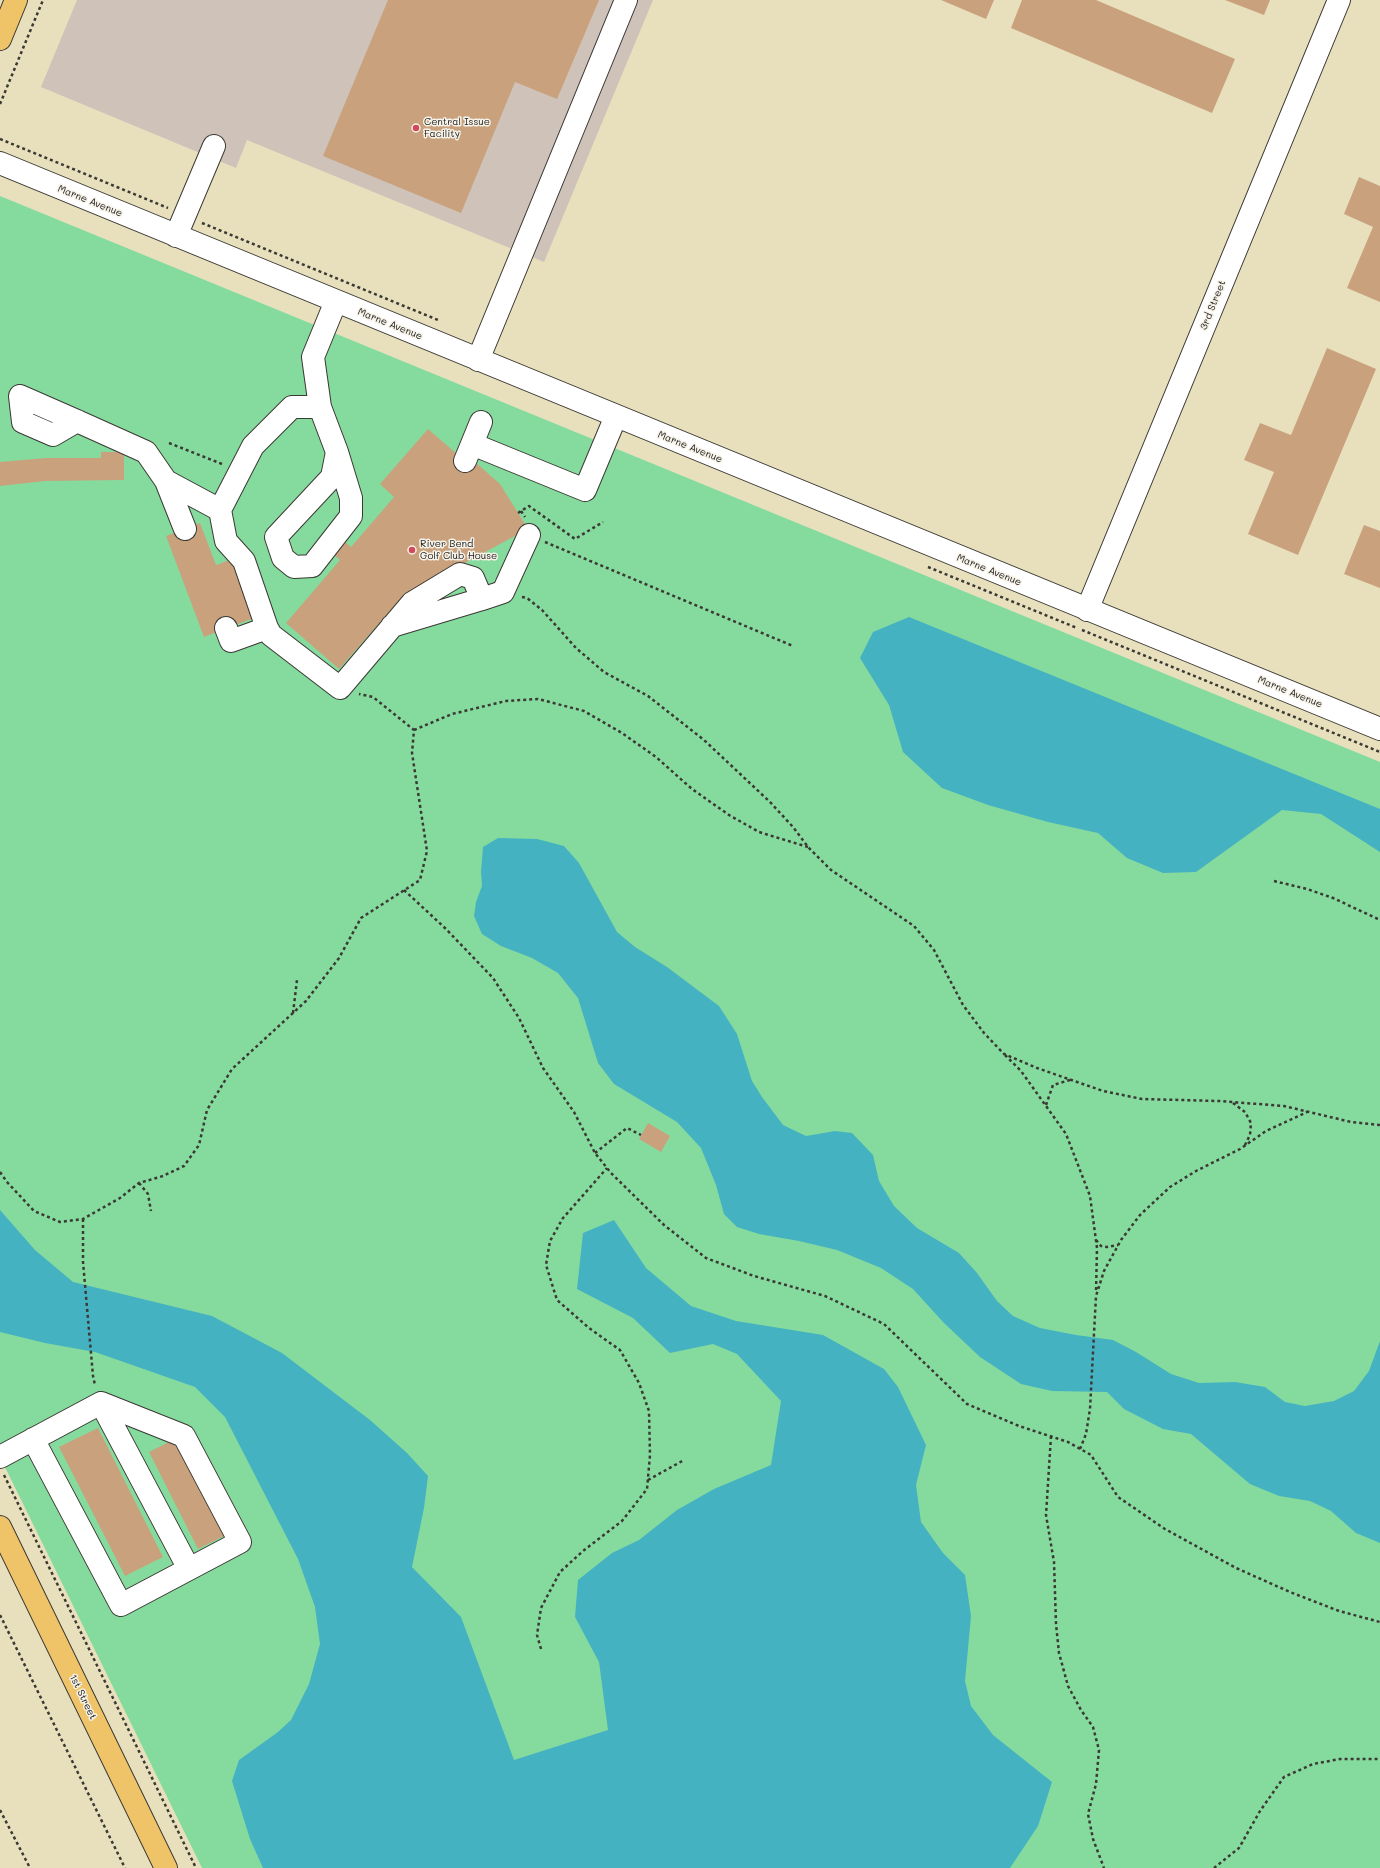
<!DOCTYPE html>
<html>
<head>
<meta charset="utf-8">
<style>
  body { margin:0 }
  canvas { display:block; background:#e8e0bd }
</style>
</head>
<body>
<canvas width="1380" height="1868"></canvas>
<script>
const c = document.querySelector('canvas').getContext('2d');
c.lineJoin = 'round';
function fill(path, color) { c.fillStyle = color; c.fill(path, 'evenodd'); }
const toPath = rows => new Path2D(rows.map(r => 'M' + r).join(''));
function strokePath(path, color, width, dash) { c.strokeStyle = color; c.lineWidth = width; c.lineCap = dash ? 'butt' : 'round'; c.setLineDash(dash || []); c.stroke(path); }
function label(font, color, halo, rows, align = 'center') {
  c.font = font + ' Mali,sans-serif'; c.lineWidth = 3; c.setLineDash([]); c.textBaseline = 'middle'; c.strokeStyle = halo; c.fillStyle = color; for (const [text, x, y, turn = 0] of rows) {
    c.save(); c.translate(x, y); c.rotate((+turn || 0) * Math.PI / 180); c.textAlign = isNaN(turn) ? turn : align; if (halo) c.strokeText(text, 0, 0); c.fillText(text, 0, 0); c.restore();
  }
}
fill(toPath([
  [77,0,653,0,544,262,247,140,236,168,41,87]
]), '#cec2b9');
fill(toPath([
  [0,196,1380,762,1380,1868,202,1868,0,1457]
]), '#85db9e');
fill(toPath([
  [909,617,1380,809,1380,852,1321,814,1282,810,1196,872,1163,873,1127,858,1098,833,1048,822,988,805,942,788,903,752,889,705,860,658,873,632],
  [498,838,537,839,564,846,579,863,617,932,635,947,667,967,719,1006,737,1034,752,1081,762,1097,783,1125,806,1136,835,1131,852,1133,873,1155,879,1181,894,1206,917,1228,959,1253,977,1273,997,1301,1013,1316,1040,1328,1076,1335,1113,1340,1136,1352,1171,1374,1199,1383,1235,1382,1265,1387,1285,1402,1305,1406,1334,1401,1354,1391,1369,1371,1380,1341,1380,1543,1356,1533,1331,1511,1310,1501,1279,1496,1250,1484,1191,1434,1163,1429,1124,1409,1107,1392,1052,1391,1021,1384,980,1357,944,1323,913,1289,881,1268,837,1250,799,1241,759,1234,737,1227,724,1214,716,1185,701,1148,677,1122,614,1084,598,1063,578,998,558,973,532,958,501,946,482,934,474,916,476,902,482,886,481,872,483,847],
  [0,1210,35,1250,73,1282,212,1316,282,1353,370,1420,407,1453,428,1476,424,1508,412,1567,461,1617,514,1760,608,1730,599,1662,575,1617,578,1580,612,1553,639,1540,677,1510,714,1489,771,1465,781,1401,737,1354,713,1344,670,1353,633,1318,577,1289,583,1233,614,1220,646,1268,691,1306,736,1321,823,1335,884,1369,898,1387,926,1445,916,1485,921,1522,943,1553,965,1575,971,1616,965,1681,971,1706,993,1735,1052,1782,1038,1826,1010,1868,263,1868,250,1839,232,1781,239,1760,278,1732,291,1720,309,1684,320,1644,315,1607,298,1559,225,1417,195,1387,95,1352,45,1343,0,1332]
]), '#45b2c2');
fill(toPath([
  [388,0,599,0,557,99,515,82,461,213,323,156],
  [941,0,994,0,986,19],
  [1022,0,1096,0,1235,59,1212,113,1011,28],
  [1225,0,1270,0,1264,15],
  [1359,177,1380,186,1380,302,1347,288,1373,227,1344,214],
  [1327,348,1376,369,1298,555,1248,534,1274,472,1244,460,1260,423,1291,435],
  [428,429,465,461,474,461,500,484,528,529,403,596,339,669,286,623,340,560,333,554,344,541,351,547,394,497,380,484],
  [101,452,124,452,124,480,45,481,0,486,0,462,46,458,101,458],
  [200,523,216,565,232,559,254,618,204,637,166,536],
  [1364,525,1380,531,1380,588,1344,574],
  [648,1123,670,1136,661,1152,639,1139],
  [98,1428,163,1557,125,1576,59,1447],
  [175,1439,224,1536,198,1549,149,1452]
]), '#c9a27d');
const minor = toPath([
  [0,163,1380,729],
  [176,236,214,146],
  [336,301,313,357,320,407,337,452,351,498,351,516,312,566,294,567,283,558,276,537,332,477,337,452],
  [478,360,626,0],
  [320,407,292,407,253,446,220,510,226,541,244,561,267,628,271,635,340,688,412,603,460,574,473,578,482,599,392,626],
  [77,421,53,435,23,422,20,396,77,421,146,452,166,481,220,510],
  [481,422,472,444,585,490,616,416],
  [465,461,472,444],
  [166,481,185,529],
  [482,599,503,592,529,535],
  [1087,610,1339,0],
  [226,628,231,641,267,628],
  [101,1403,189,1569],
  [33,1439,121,1605,240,1542,184,1436,101,1403],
  [0,1457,101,1403]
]);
const major = toPath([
  [0,39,16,0],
  [0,1527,166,1868]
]);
strokePath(minor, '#3b3934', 24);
strokePath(major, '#3b3934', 24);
strokePath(toPath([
  [0,104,43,0],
  [0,139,168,208],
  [202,223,438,320],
  [169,443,222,464],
  [521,511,525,517],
  [518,513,529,506,575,539,603,522],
  [545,542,793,646],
  [928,567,1077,628],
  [522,597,527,598,542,610,576,648,604,672,648,696,704,740,770,802,793,827,808,847,831,870,914,926,934,950,963,1005,984,1033,1004,1054,1037,1068,1103,1091,1142,1099,1219,1101,1284,1106,1351,1122,1380,1125],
  [1082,630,1380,752],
  [414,730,452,714,506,701,538,699,584,711,622,733,656,757,692,789,729,815,759,832,808,847],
  [1274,881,1307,889,1333,898,1380,920],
  [404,890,446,929,493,978,519,1018,543,1068,574,1112,595,1153,611,1173,664,1225,706,1258,754,1276,825,1296,884,1324,967,1404,1019,1426,1068,1442,1091,1455,1118,1497,1165,1529,1236,1568,1290,1592,1339,1611,1380,1622],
  [293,1013,297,980],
  [1005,1055,1021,1071,1066,1134,1090,1196,1097,1248,1096,1292],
  [1233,1103,1245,1112,1251,1123,1250,1135,1245,1145],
  [1046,1105,1053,1085,1070,1080],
  [595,1153,627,1128,641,1135],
  [0,1172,7,1182,34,1211,60,1222,83,1219,120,1198,139,1183,163,1176,184,1166,199,1145,207,1110,232,1069,306,1001,339,958,361,918,420,880,427,851,412,753,414,730,373,697,359,694],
  [139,1183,148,1194,151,1211],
  [83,1219,83,1262,93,1376,95,1385],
  [1096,1240,1101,1246,1107,1247,1118,1245],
  [1051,1436,1046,1515,1054,1562,1056,1624,1059,1653,1068,1686,1081,1710,1093,1727,1099,1750,1096,1784,1088,1814,1093,1839,1104,1868],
  [1080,1449,1086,1434,1090,1409,1096,1296,1104,1271,1121,1240,1140,1215,1170,1187,1196,1171,1240,1149,1266,1131,1307,1112],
  [4,1475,196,1868],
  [648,1480,684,1460],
  [0,1615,125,1868],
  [541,1649,537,1635,541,1608,560,1572,583,1551,622,1521,647,1489,650,1455,649,1411,639,1383,620,1350,589,1328,557,1300,546,1265,550,1241,563,1218,607,1168],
  [0,1810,30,1868],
  [1214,1868,1239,1848,1260,1811,1284,1777,1313,1764,1340,1759,1380,1759]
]), '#3b3934', 2.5, [3, 3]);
strokePath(minor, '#fff', 22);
strokePath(major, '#efc469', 22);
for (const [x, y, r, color] of [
  [416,128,4,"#d1495b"],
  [412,550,4,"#d1495b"]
]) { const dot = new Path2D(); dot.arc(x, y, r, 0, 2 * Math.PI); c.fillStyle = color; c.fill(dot); strokePath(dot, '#f7f3e8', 1.5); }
label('10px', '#1c1c1c', '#f7f3e8', [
  ["Central Issue",424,122],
  ["Facility",424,134],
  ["River Bend",420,544],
  ["Golf Club House",420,556]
], 'left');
label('10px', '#1c1c1c', '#f7f3e8', [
  ["Marne Avenue",90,201,22],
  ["3rd Street",1213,305,-68],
  ["Marne Avenue",390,324,22],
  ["Marne Avenue",690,447,22],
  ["Marne Avenue",989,570,22],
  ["Marne Avenue",1290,692,22],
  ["1st Street",83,1697,64]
]);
</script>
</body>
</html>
